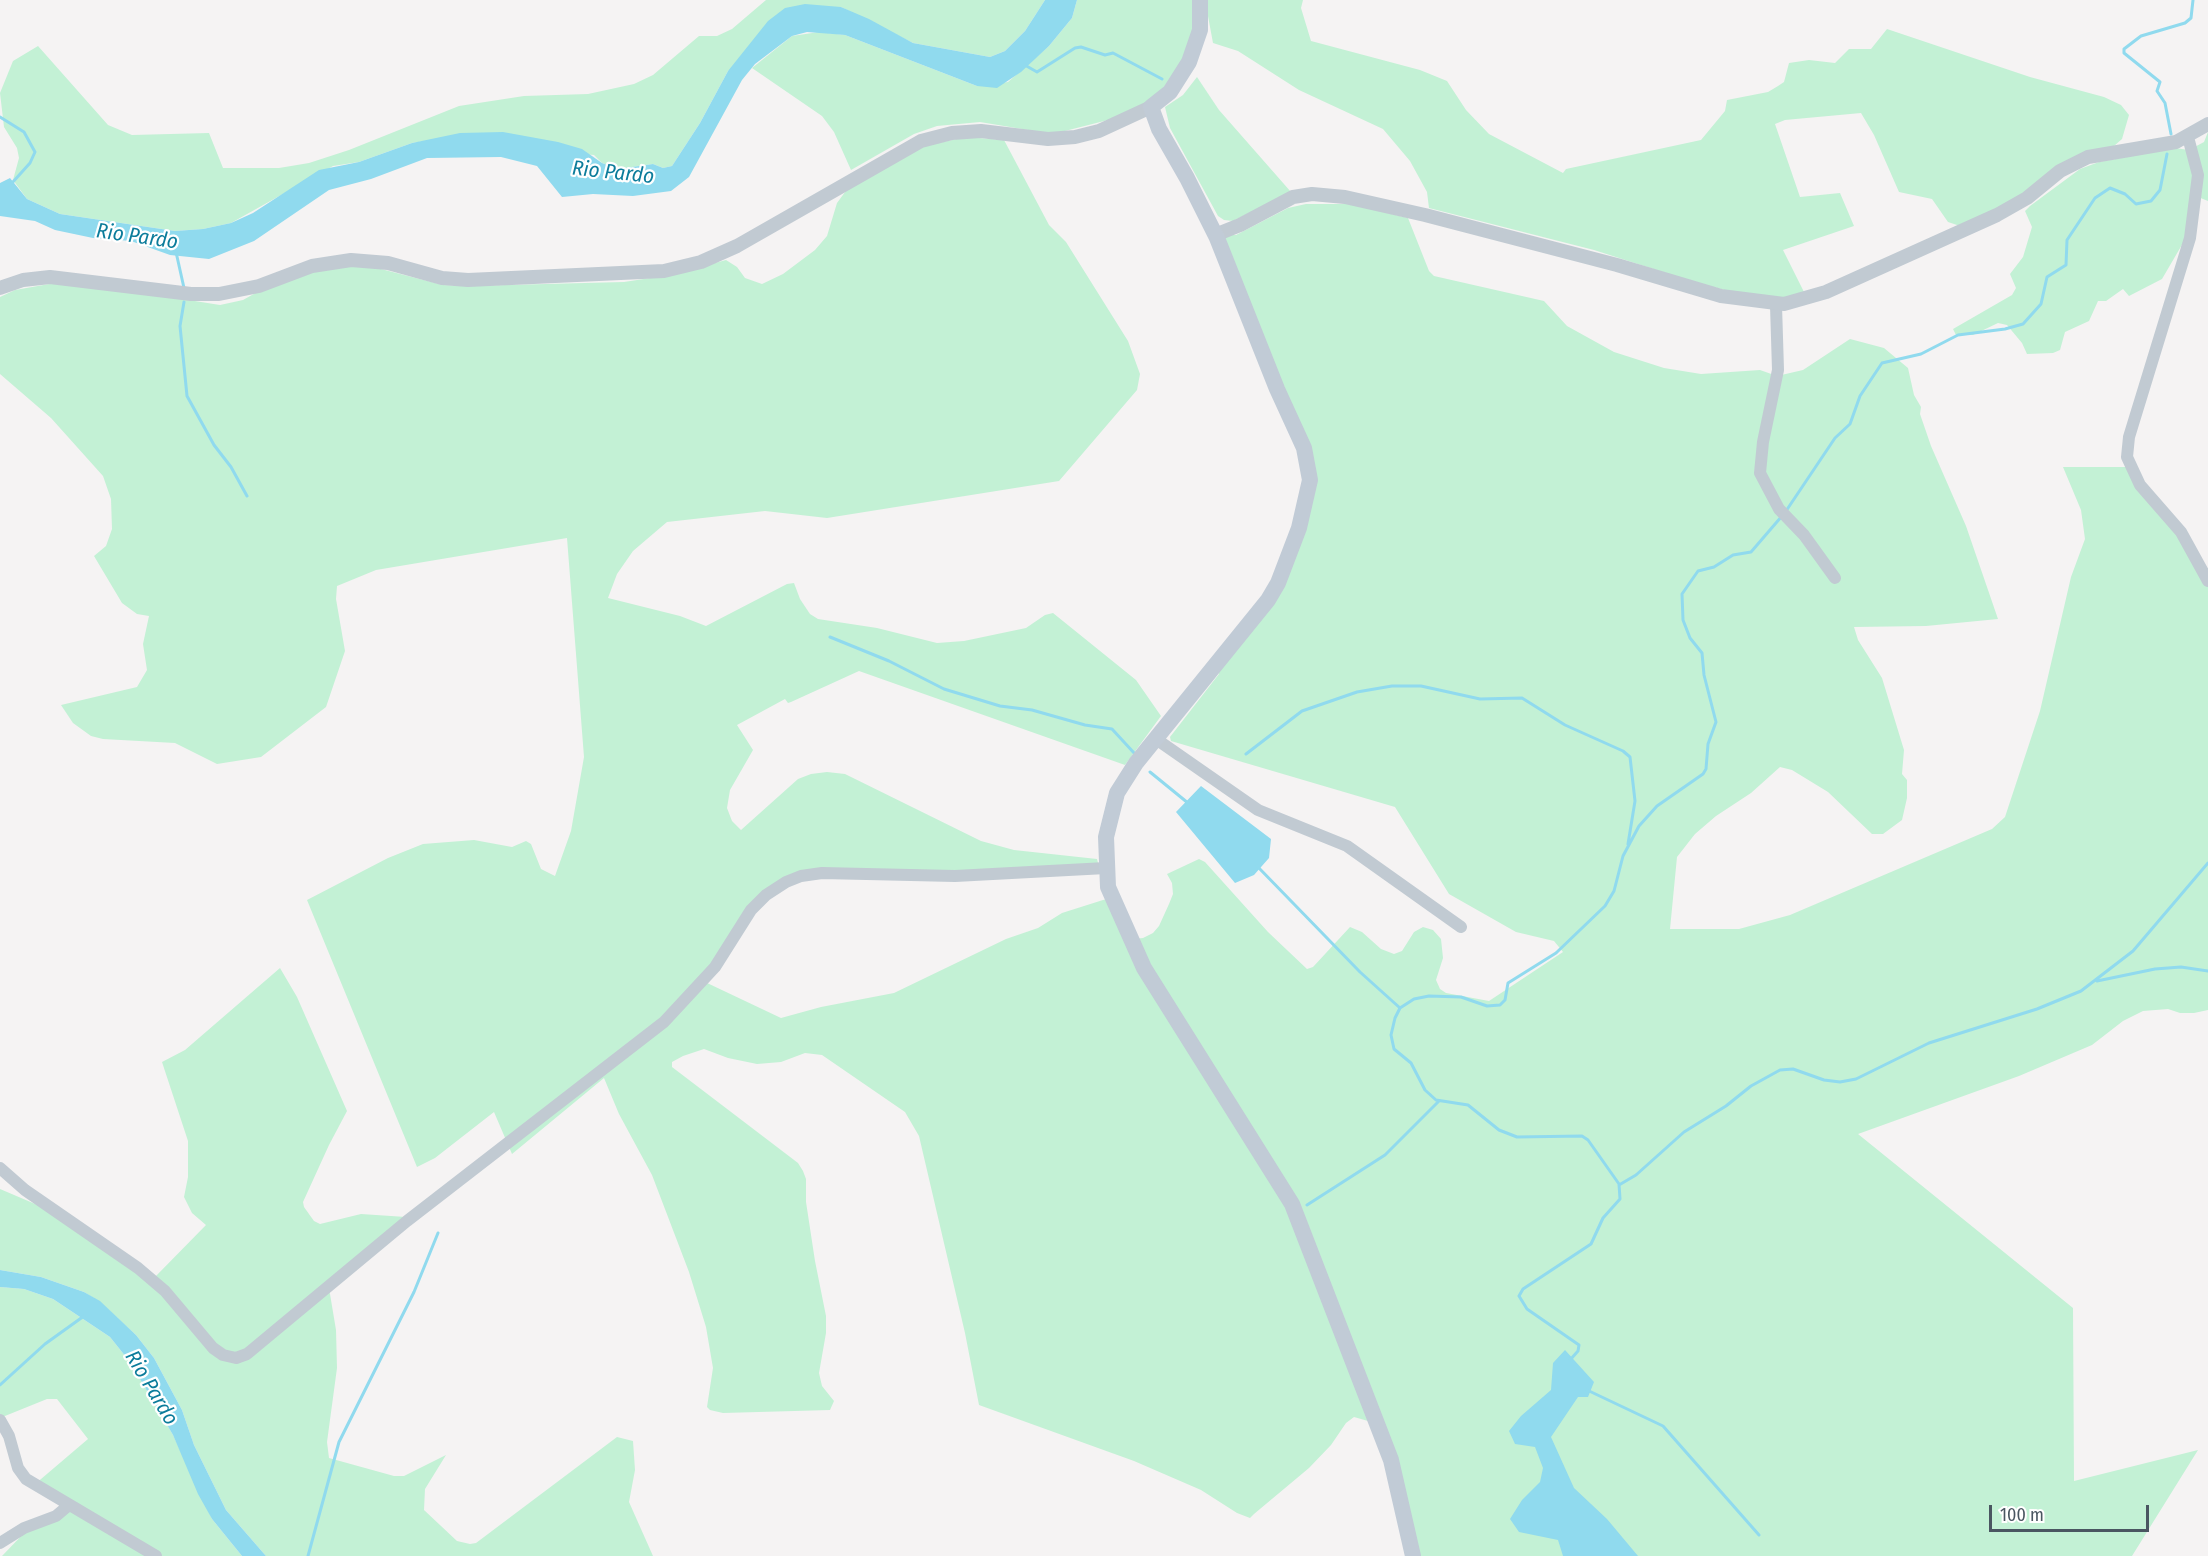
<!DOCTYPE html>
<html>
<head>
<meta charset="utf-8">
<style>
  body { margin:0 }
  #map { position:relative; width:2208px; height:1556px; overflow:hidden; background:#f5f3f3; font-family:"Fira Sans Condensed",sans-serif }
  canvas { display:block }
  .scale { position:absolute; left:1989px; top:1505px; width:160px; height:27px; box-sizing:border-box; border:3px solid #4a5661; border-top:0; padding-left:8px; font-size:18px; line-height:21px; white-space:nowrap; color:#4a5661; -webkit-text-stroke:4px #fff; paint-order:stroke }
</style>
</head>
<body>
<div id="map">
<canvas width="2208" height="1556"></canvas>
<div class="scale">100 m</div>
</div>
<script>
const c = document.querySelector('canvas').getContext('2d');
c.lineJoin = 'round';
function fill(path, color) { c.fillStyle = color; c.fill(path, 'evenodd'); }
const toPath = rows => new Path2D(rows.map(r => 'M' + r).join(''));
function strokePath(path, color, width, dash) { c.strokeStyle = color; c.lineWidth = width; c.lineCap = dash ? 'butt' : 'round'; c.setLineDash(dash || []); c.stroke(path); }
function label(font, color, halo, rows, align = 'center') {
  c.font = font + ' "Fira Sans Condensed",sans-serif'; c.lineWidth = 4.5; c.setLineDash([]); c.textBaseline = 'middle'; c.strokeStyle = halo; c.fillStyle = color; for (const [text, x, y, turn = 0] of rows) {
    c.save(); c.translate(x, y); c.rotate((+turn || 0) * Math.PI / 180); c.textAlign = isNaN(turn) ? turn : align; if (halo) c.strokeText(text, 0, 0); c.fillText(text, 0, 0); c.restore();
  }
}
fill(toPath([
  [766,0,1045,0,1025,31,1005,51,990,57,913,43,841,7,728,71,700,123,672,166,663,168,653,164,619,169,602,163,594,155,432,140,412,143,359,162,333,166,231,223,203,229,175,231,60,214,27,199,13,180,19,158,17,148,4,127,0,93,13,61,38,46,108,125,132,135,209,133,223,168,279,168,309,163,349,150,459,106,524,96,588,94,634,84,653,75,699,36,717,36,732,29],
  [1077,0,1193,0,1197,12,1186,60,1153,101,1112,119,1061,132,1040,132,980,122,937,126,914,134,851,170,834,132,822,116,752,68,792,36,819,32,845,35,977,86,1008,82,1049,46,1072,18],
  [1205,0,1303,0,1301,8,1311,41,1420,70,1447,81,1466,110,1489,134,1563,173,1566,169,1701,140,1725,111,1727,100,1768,92,1778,86,1784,82,1789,63,1809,60,1835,63,1849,49,1871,49,1887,29,2030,77,2104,97,2121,105,2129,115,2122,139,2114,146,1971,225,1957,225,1948,222,1932,199,1899,192,1874,135,1861,113,1785,120,1775,124,1800,197,1840,193,1854,226,1783,250,1807,298,1762,300,1691,281,1594,250,1429,208,1427,192,1410,161,1383,129,1299,90,1238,51,1213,43],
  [1197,77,1219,110,1291,192,1233,221,1224,220,1218,216,1170,128,1165,107,1183,95],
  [2208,132,2208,201,2198,197,2183,243,2162,279,2129,296,2123,289,2106,301,2098,301,2089,321,2065,332,2060,350,2053,353,2027,354,2022,343,2007,325,1998,323,1973,335,1956,335,1953,329,2012,295,2016,288,2010,274,2023,257,2032,227,2025,211,2030,206,2080,169,2099,162,2175,148,2189,150,2204,142],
  [966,137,1004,140,1049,225,1066,242,1128,341,1140,374,1137,390,1059,481,827,518,765,511,667,522,633,551,617,574,608,598,680,616,706,626,787,584,794,583,800,599,810,614,818,619,877,628,937,643,964,641,1026,628,1045,615,1053,613,1136,680,1161,716,1125,765,859,671,791,702,788,703,785,699,737,725,753,750,730,790,727,808,732,821,741,830,798,779,811,774,827,772,845,774,981,841,1014,850,1097,859,1098,863,991,873,822,869,766,893,705,982,781,1018,821,1007,894,993,1006,939,1038,928,1062,913,1103,900,1115,897,1133,939,1143,938,1153,933,1159,926,1169,904,1173,894,1172,883,1167,874,1199,859,1205,862,1268,932,1307,969,1313,967,1350,927,1362,932,1381,949,1394,954,1402,951,1414,932,1423,927,1433,930,1441,939,1443,958,1436,980,1440,989,1446,993,1489,1001,1563,952,1554,941,1516,932,1449,894,1395,807,1171,741,1170,737,1219,674,1218,659,1277,580,1308,480,1222,235,1236,235,1288,208,1306,204,1350,204,1408,218,1429,271,1434,276,1544,301,1567,326,1614,352,1664,368,1701,374,1760,370,1777,376,1803,370,1850,339,1884,348,1908,368,1914,395,1921,407,1920,414,1931,446,1966,526,1998,619,1926,626,1854,627,1858,640,1882,678,1904,750,1902,774,1907,780,1907,798,1902,820,1883,834,1872,834,1828,792,1792,770,1780,767,1751,793,1716,816,1695,834,1677,857,1670,929,1739,929,1790,915,1992,829,2005,817,2040,711,2071,577,2085,539,2081,510,2063,467,2131,467,2208,569,2208,1010,2194,1013,2180,1013,2168,1009,2143,1011,2123,1021,2092,1045,2019,1076,1858,1134,2073,1308,2074,1481,2198,1450,2132,1556,1418,1556,1375,1423,1354,1417,1346,1423,1331,1445,1309,1468,1254,1514,1250,1518,1237,1513,1201,1490,1134,1461,979,1405,965,1333,919,1136,905,1112,822,1055,805,1053,781,1062,757,1064,728,1058,704,1049,683,1056,672,1062,672,1067,798,1163,803,1171,806,1179,806,1202,815,1261,826,1316,826,1333,819,1373,822,1386,834,1401,830,1410,723,1413,710,1410,707,1407,713,1368,706,1327,689,1272,652,1175,619,1114,604,1078,512,1154,494,1112,435,1158,417,1167,307,900,388,858,423,844,474,840,512,847,526,841,531,844,541,869,555,876,571,831,584,757,567,538,376,570,337,586,336,599,345,651,326,707,261,757,217,764,175,743,103,739,91,736,73,723,61,705,137,687,147,670,143,644,149,616,137,614,122,603,94,556,106,546,112,529,111,499,103,476,51,418,0,374,0,297,15,290,55,283,138,292,220,305,243,300,268,286,338,264,381,269,443,285,467,286,624,282,670,275,726,260,737,267,745,278,762,284,783,274,815,250,827,236,837,203,848,188,920,147],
  [280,968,297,997,347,1111,329,1145,303,1202,304,1207,314,1221,320,1224,361,1214,406,1217,329,1288,336,1330,337,1368,327,1442,329,1458,394,1476,404,1476,446,1455,425,1489,424,1510,457,1541,470,1544,476,1543,617,1437,633,1441,635,1470,629,1502,653,1556,266,1556,226,1510,194,1445,182,1410,154,1358,136,1335,100,1302,84,1292,41,1277,0,1270,0,1189,61,1215,155,1277,206,1225,192,1213,184,1197,188,1177,188,1141,162,1062,185,1050],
  [0,1287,24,1289,53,1299,110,1337,130,1362,173,1435,212,1519,242,1556,2,1556,27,1530,70,1508,34,1485,88,1439,57,1399,47,1399,0,1418]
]), '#c3f1d5');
fill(toPath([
  [1045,0,1077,0,1072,18,1049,46,1021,72,997,88,977,86,845,35,807,32,792,36,755,64,742,80,689,177,671,191,633,196,593,194,562,197,537,166,501,157,427,158,371,179,329,190,254,241,209,259,170,255,131,241,93,238,55,230,35,221,0,216,0,183,10,178,27,199,60,214,175,231,203,229,231,223,253,213,319,170,359,162,412,143,460,133,503,132,558,142,582,149,602,163,618,169,653,164,663,168,672,166,700,123,728,71,768,21,785,8,805,4,841,7,869,19,913,43,990,57,1005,51,1025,31],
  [1201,786,1271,839,1269,858,1254,875,1235,883,1176,812],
  [0,1270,41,1277,84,1292,100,1301,136,1335,154,1358,182,1410,194,1445,226,1510,266,1556,242,1556,212,1519,198,1494,173,1435,130,1362,110,1337,53,1299,24,1289,0,1287],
  [1565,1350,1594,1382,1588,1397,1578,1397,1551,1437,1574,1488,1607,1519,1638,1556,1563,1556,1558,1540,1519,1532,1510,1519,1522,1500,1540,1482,1543,1468,1535,1447,1515,1444,1509,1431,1521,1416,1551,1390,1553,1363]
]), '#90daee');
strokePath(toPath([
  [1023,64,1037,72,1075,48,1081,47,1105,55,1113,53,1162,79],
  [0,117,24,132,35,152,30,163,12,183],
  [2171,134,2165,103,2157,91,2160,82,2124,53,2124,49,2141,36,2185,23,2191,18,2193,0],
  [176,252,184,288],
  [184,302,180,326,187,396,214,445,231,467,247,496],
  [1786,511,1835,438,1850,424,1860,396,1882,363,1921,354,1958,335,2005,329,2023,324,2041,304,2047,277,2066,265,2067,240,2095,198,2110,188,2125,194,2136,204,2151,201,2160,190,2167,154],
  [830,637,889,661,944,689,1000,706,1032,710,1085,725,1112,729,1135,754],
  [1246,754,1302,711,1357,692,1392,686,1421,686,1480,699,1522,698,1565,725,1623,751,1630,757,1635,801,1628,844],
  [1150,772,1188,803],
  [1257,866,1360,972,1400,1008],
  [2097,981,2155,969,2181,967,2208,971],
  [1619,1185,1636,1175,1684,1132,1726,1106,1751,1086,1780,1070,1793,1069,1824,1080,1840,1082,1856,1079,1929,1043,2037,1009,2081,991,2133,951,2208,863],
  [1307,1205,1385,1155,1439,1101],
  [1570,1360,1578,1351,1579,1345,1527,1309,1519,1296,1523,1289,1591,1244,1603,1218,1620,1199,1619,1184,1588,1140,1582,1136,1517,1137,1499,1130,1468,1105,1436,1100,1425,1090,1411,1063,1394,1049,1391,1035,1395,1018,1400,1008,1414,999,1429,996,1461,997,1487,1006,1500,1005,1505,1000,1508,983,1556,953,1605,906,1614,891,1623,856,1639,826,1657,806,1703,774,1706,769,1708,744,1716,722,1704,675,1702,653,1690,638,1683,620,1682,594,1698,571,1714,567,1733,555,1751,552,1782,516],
  [0,1385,45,1344,84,1316],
  [1587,1390,1663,1426,1759,1535],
  [308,1556,339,1442,414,1292,438,1233]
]), '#90daee', 3);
strokePath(toPath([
  [2188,137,2198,175,2190,238,2129,437,2127,457,2140,485,2181,532,2208,581],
  [1776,305,1778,370,1763,442,1760,473,1779,509,1804,535,1835,578],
  [1156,739,1258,810,1347,846,1461,927],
  [0,1168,25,1190,138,1268,165,1291,213,1348,223,1355,236,1358,247,1354,407,1221,664,1022,715,967,751,910,766,895,786,882,801,876,822,873,955,876,1106,868],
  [0,1420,9,1436,18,1468,26,1479,156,1556],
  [0,1543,24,1528,56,1516,69,1505]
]), '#c1cad2', 12);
strokePath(toPath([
  [1215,235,1240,225,1293,197,1312,194,1345,197,1425,215,1617,265,1721,296,1784,304,1826,292,1997,215,2027,198,2060,171,2088,157,2176,142,2208,124],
  [0,288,23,280,50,277,191,294,219,294,259,286,312,266,351,260,388,263,442,278,468,280,664,271,701,262,737,246,921,141,952,133,981,131,1048,139,1075,137,1099,131,1151,107]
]), '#c1cad2', 14);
strokePath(toPath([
  [1200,0,1200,30,1189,62,1170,92,1151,107,1159,129,1187,178,1217,238,1277,389,1304,448,1310,480,1299,528,1278,583,1268,600,1136,763,1117,793,1106,837,1108,887,1144,968,1292,1204,1391,1460,1413,1556]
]), '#c1cbd6', 16);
label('italic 21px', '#0c7c9b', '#fff', [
  ["Rio Pardo",613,173,6],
  ["Rio Pardo",137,237,8],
  ["Rio Pardo",151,1388,59]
]);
</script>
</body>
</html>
